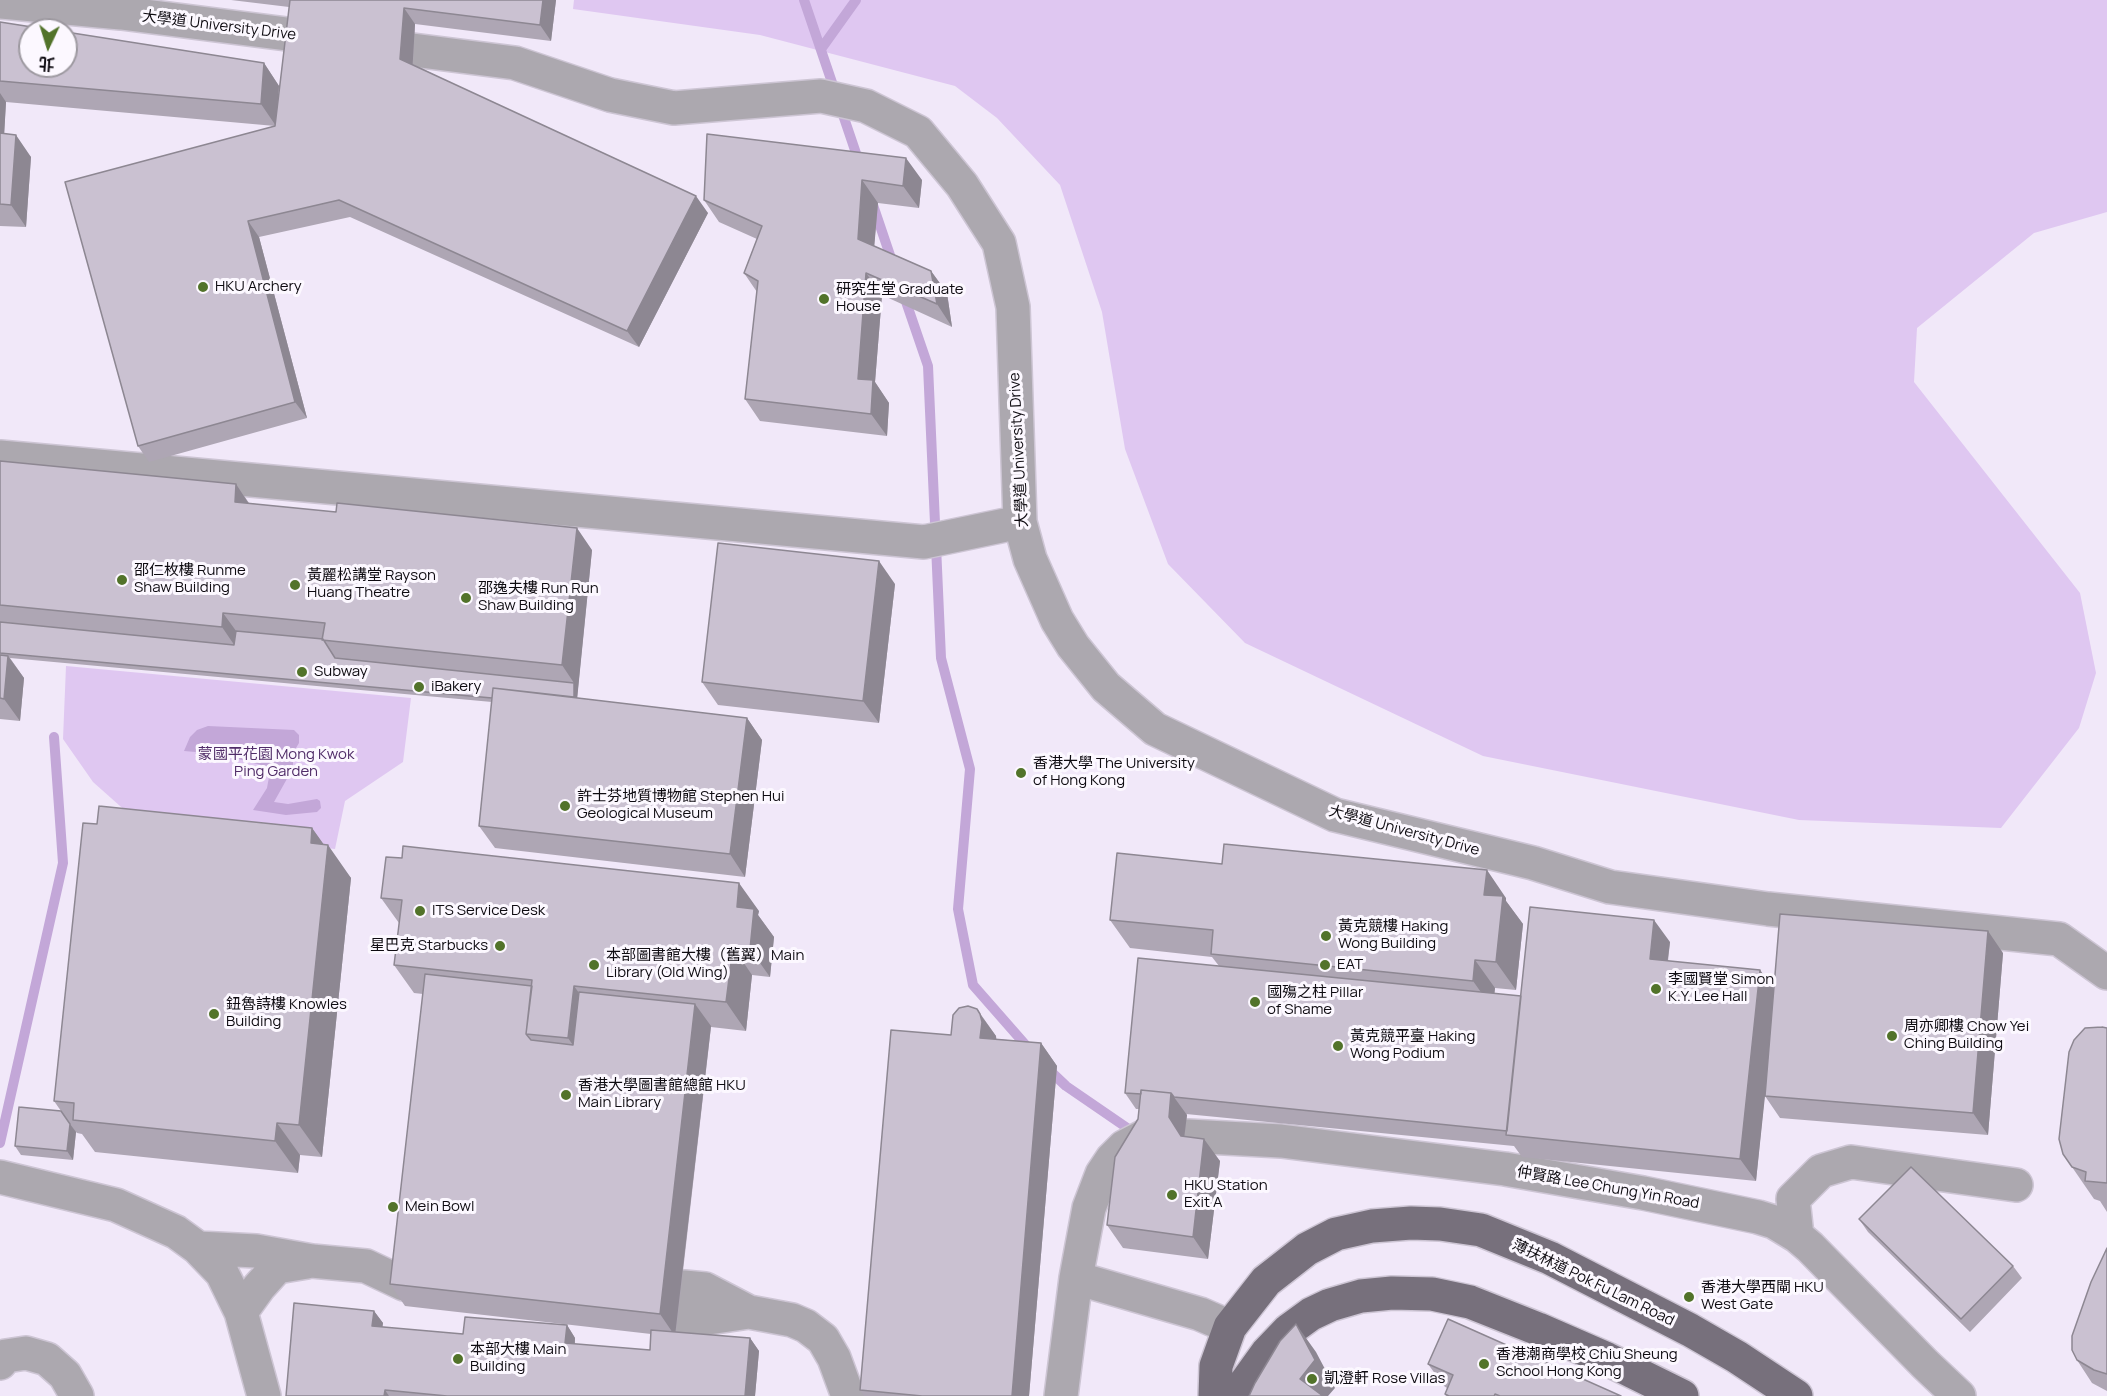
<!DOCTYPE html>
<html>
<head>
<meta charset="utf-8">
<style>
  body { margin:0 }
  #map { position:relative; width:2107px; height:1396px; overflow:hidden; background:#f1e8f9; font-family:Manrope,"Noto Sans TC",sans-serif }
  canvas { display:block }
  .north { position:absolute; left:18px; top:18px; width:60px; height:60px; box-sizing:border-box; background:#fcf8ff; border:2px solid #9d99a0; border-radius:50%; rotate:184deg; font-size:16px; font-weight:700; line-height:24px; text-align:center; color:#0e0b11 }
  .north::after { content:''; display:block; margin:auto; width:21px; height:27px; background:#52732a; clip-path:polygon(50% 0,100% 100%,50% 72%,0 100%) }
</style>
</head>
<body>
<div id="map">
<canvas width="2107" height="1396"></canvas>
<div class="north">北</div>
</div>
<script>
const c = document.querySelector('canvas').getContext('2d');
c.lineJoin = 'round';
function fill(path, color) { c.fillStyle = color; c.fill(path, 'evenodd'); }
const toPath = rows => new Path2D(rows.map(r => 'M' + r).join(''));
function strokePath(path, color, width, dash) { c.strokeStyle = color; c.lineWidth = width; c.lineCap = dash ? 'butt' : 'round'; c.setLineDash(dash || []); c.stroke(path); }
function label(font, color, halo, rows, align = 'center') {
  c.font = font + ' Manrope,"Noto Sans TC",sans-serif'; c.lineWidth = 6; c.setLineDash([]); c.textBaseline = 'middle'; c.strokeStyle = halo; c.fillStyle = color; for (const [text, x, y, turn = 0] of rows) {
    c.save(); c.translate(x, y); c.rotate((+turn || 0) * Math.PI / 180); c.textAlign = isNaN(turn) ? turn : align; if (halo) c.strokeText(text, 0, 0); c.fillText(text, 0, 0); c.restore();
  }
}
fill(toPath([
  [574,0,2107,0,2107,212,2034,233,1917,328,1914,382,2080,593,2096,673,2079,728,2001,828,1799,820,1483,756,1245,643,1168,564,1125,449,1102,312,1060,185,997,118,955,86,760,35,573,9],
  [66,666,411,698,403,762,345,801,335,849,167,830,129,814,93,782,63,739]
]), '#dfc7f1');
fill(toPath([
  [208,726,294,730,299,735,299,743,293,753,293,768,274,802,288,804,317,799,320,801,321,808,317,812,286,815,253,810,267,788,269,777,266,770,261,765,219,754,184,751,190,737,197,730]
]), '#c3a7d8');
strokePath(toPath([
  [804,0,860,165],
  [821,49,856,0],
  [872,202,893,264],
  [903,293,928,366,941,658,970,769,958,909,973,985,1030,1050],
  [1047,1068,1066,1086,1136,1134],
  [0,1143,63,863,54,737]
]), '#c3a7d8', 10);
const minor = toPath([
  [0,2,121,13,515,63,610,95,674,108,821,96,866,106,918,132,962,185,999,243,1013,307,1020,522,1030,559,1057,620,1073,646,1106,687,1155,729,1335,815,1533,863,1610,887,1768,909,2059,939,2107,973],
  [0,457,924,542,1020,522],
  [1188,1136,1281,1141,1505,1169,1643,1193,1758,1217,1774,1222,1797,1236,1810,1247,1925,1364,1959,1396],
  [0,1177,116,1205,176,1232,198,1248,222,1273,241,1312,264,1396],
  [1797,1236,1793,1199,1821,1171,1851,1162,2016,1185],
  [198,1248,256,1251,312,1261,366,1266,404,1284],
  [1076,1278,1200,1314,1230,1327],
  [684,1287,705,1289,749,1312,792,1320,806,1326,823,1339,834,1358,848,1396],
  [241,1312,259,1287,277,1267,307,1262],
  [681,1317,702,1319,749,1312],
  [0,1363,6,1356,26,1353,47,1359,65,1375,77,1396],
  [1061,1396,1076,1278,1089,1208,1102,1174,1112,1159,1124,1147,1147,1135]
]);
const major = toPath([
  [1215,1396,1216,1366,1230,1327,1266,1281,1307,1249,1336,1234,1372,1226,1411,1223,1440,1224,1481,1230,1550,1258,1690,1330,1737,1357,1796,1396],
  [1236,1396,1267,1353,1289,1330,1311,1314,1330,1305,1361,1296,1392,1293,1432,1294,1470,1302,1538,1329,1607,1359,1682,1396]
]);
strokePath(minor, '#cdc5d4', 36);
strokePath(major, '#cdc5d4', 36);
strokePath(minor, '#aca8af', 33);
strokePath(major, '#77707c', 33);
fill(toPath([
  [231,0,556,0,551,41,415,24,413,64,708,213,639,347,350,217,259,237,307,418,149,462,138,446,275,126,6,102,4,134,31,157,26,227,0,226,0,22,264,63,279,86,278,101,289,7],
  [707,134,922,180,919,208,878,203,874,246,931,271,947,293,952,327,882,295,875,382,889,403,887,436,760,421,745,399,757,292,744,273,757,239,719,222,704,200],
  [0,461,236,484,249,503,592,550,577,698,747,718,762,740,745,877,495,848,479,826,492,702,10,658,24,678,20,721,0,719],
  [895,584,879,723,718,705,702,682],
  [97,824,312,828,324,845,351,878,322,1157,300,1155,298,1173,95,1152,82,1134,77,1133,76,1132,73,1160,21,1155,15,1146,61,1111,54,1101],
  [381,898,759,911,758,915,774,937,770,977,752,975,746,1031,711,1027,676,1332,750,1338,759,1351,755,1396,286,1396,374,1311,383,1323,382,1327,463,1334,567,1325,575,1338,575,1344,650,1350,651,1334,405,1306,390,1284,423,994,414,993,394,965,399,923],
  [1506,898,1506,901,1523,924,1516,990,1495,988,1494,994,1521,996,1670,942,1668,961,1760,970,1774,989,2003,953,1988,1135,1780,1118,1765,1096,1765,1091,1756,1181,1522,1157,1514,1146,1186,1114,1187,1115,1184,1137,1220,1161,1208,1259,1123,1248,1107,1225,1138,1119,1139,1109,1136,1109,1125,1093,1219,966,1212,957,1130,948,1110,920],
  [977,1009,996,1036,996,1039,1041,1043,1057,1066,1029,1396,864,1396,860,1390,951,1035],
  [2107,1028,2107,1212,2100,1201,2094,1199,2072,1167],
  [1859,1219,2013,1266,2022,1278,1970,1332,1868,1232],
  [2107,1248,2107,1391,2092,1383,2077,1360],
  [1428,1364,1621,1396,1446,1396,1445,1394,1447,1388,1444,1386]
]), '#aea6b4');
fill(toPath([
  [543,0,556,0,551,41,540,25],
  [404,8,415,24,412,75,400,59],
  [264,63,279,86,276,126,261,104],
  [0,93,6,102,3,155,0,151],
  [16,135,31,157,26,227,11,205],
  [906,158,922,180,919,208,903,186],
  [862,180,878,203,873,261,858,239],
  [696,196,708,213,639,347,627,331],
  [248,221,259,237,307,418,295,402],
  [931,271,947,293,952,327,937,304],
  [866,273,882,295,875,382,889,403,887,436,871,414,858,379],
  [236,484,251,507,235,502],
  [577,528,592,550,576,710,573,705,574,683,562,665],
  [879,561,895,584,879,723,863,701],
  [223,613,239,635,237,649,222,627],
  [8,656,24,678,20,721,4,699],
  [747,718,762,740,745,877,730,854],
  [312,828,327,849,328,845,351,878,322,1157,299,1125,311,843],
  [1487,870,1506,898,1506,901,1523,924,1516,990,1496,962,1484,895],
  [739,883,759,911,758,915,774,937,770,977,750,949,737,907],
  [1654,920,1670,942,1665,981,1650,959],
  [1988,931,2003,953,1988,1135,1973,1113],
  [733,947,752,975,746,1031,726,1002],
  [1475,960,1495,988,1493,1009,1473,981],
  [1760,970,1776,992,1756,1181,1740,1159],
  [574,986,594,1014,588,1067,568,1038],
  [695,1004,711,1026,675,1336,660,1314],
  [980,1014,996,1036,997,1044,980,1038],
  [1041,1043,1057,1066,1029,1396,1012,1396],
  [1171,1093,1187,1115,1184,1139,1181,1136,1169,1117],
  [277,1123,300,1155,298,1173,275,1141],
  [70,1124,76,1132,73,1160,67,1151],
  [1204,1139,1220,1161,1208,1259,1193,1237],
  [374,1311,383,1323,381,1338,372,1326],
  [1296,1324,1316,1352,1335,1388,1328,1396,1312,1396,1300,1379],
  [567,1325,575,1338,574,1355,565,1343],
  [750,1338,759,1351,755,1396,745,1396],
  [385,1390,389,1396,384,1396]
]), '#8d8792');
const building = toPath([
  [290,0,543,0,540,25,404,8,400,59,696,196,627,331,339,200,248,221,295,402,138,446,65,182,275,126,290,0],
  [0,22,51,30,30,30,30,66,66,66,66,32,264,63,261,104,0,81,0,22],
  [0,133,16,135,11,205,0,204,0,133],
  [707,134,906,158,903,186,862,180,858,239,931,271,937,304,866,273,858,379,873,380,871,414,745,399,758,281,744,273,762,226,704,200,707,134],
  [0,461,236,484,235,502,336,512,337,503,577,528,562,665,322,640,325,623,223,613,222,627,0,605,0,461],
  [718,543,879,561,863,701,702,682,718,543],
  [0,622,234,645,236,631,323,639,335,658,574,683,574,697,493,688,492,698,0,653,0,622],
  [0,655,8,656,4,699,0,698,0,655],
  [493,688,747,718,730,854,479,826,493,688],
  [99,806,312,828,311,843,328,845,299,1125,277,1123,275,1141,73,1120,74,1103,54,1101,83,823,97,824,99,806],
  [1224,844,1487,870,1484,895,1503,896,1496,962,1475,960,1473,981,1211,954,1213,930,1110,920,1117,853,1222,864,1224,844],
  [403,846,739,883,737,907,754,909,750,949,733,947,726,1002,574,986,568,1038,526,1034,532,980,394,965,402,900,381,898,386,857,402,858,403,846],
  [1530,907,1654,920,1650,959,1760,970,1740,1159,1506,1135,1530,907],
  [1780,914,1988,931,1973,1113,1765,1096,1780,914],
  [1138,958,1521,996,1507,1131,1174,1097,1171,1093,1141,1090,1141,1094,1125,1093,1138,958],
  [425,974,532,986,526,1034,531,1040,573,1045,579,992,695,1004,660,1314,390,1284,425,974],
  [968,1006,977,1009,980,1014,982,1022,980,1038,1041,1043,1012,1396,922,1396,860,1390,891,1030,951,1035,953,1015,959,1008,968,1006],
  [2102,1027,2107,1028,2107,1183,2085,1181,2086,1172,2072,1167,2063,1154,2059,1139,2069,1052,2074,1040,2085,1028,2102,1027],
  [1141,1090,1171,1093,1169,1117,1181,1136,1204,1139,1193,1237,1107,1225,1115,1157,1138,1119,1141,1090],
  [19,1107,61,1111,70,1124,67,1151,15,1146,19,1107],
  [1911,1167,2013,1266,1961,1319,1859,1219,1911,1167],
  [2107,1248,2107,1374,2094,1370,2077,1360,2072,1350,2072,1336,2091,1282,2107,1248],
  [294,1303,374,1311,372,1326,463,1334,465,1317,567,1325,565,1343,650,1350,651,1330,750,1338,745,1396,447,1396,385,1390,384,1396,286,1396,294,1303],
  [1448,1319,1621,1396,1500,1396,1495,1394,1494,1396,1449,1396,1445,1394,1453,1375,1428,1364,1448,1319],
  [1296,1324,1315,1360,1300,1379,1323,1396,1249,1396,1255,1383,1280,1341,1296,1324]
]);
fill(building, '#cac1d1');
strokePath(building, '#8d8792', 1.5);
for (const [x, y, r, color] of [
  [203,287,6,"#52732a"],
  [824,299,6,"#52732a"],
  [122,580,6,"#52732a"],
  [295,585,6,"#52732a"],
  [466,598,6,"#52732a"],
  [302,672,6,"#52732a"],
  [419,687,6,"#52732a"],
  [1021,773,6,"#52732a"],
  [565,806,6,"#52732a"],
  [420,911,6,"#52732a"],
  [1326,936,6,"#52732a"],
  [500,946,6,"#52732a"],
  [594,965,6,"#52732a"],
  [1325,965,6,"#52732a"],
  [1656,989,6,"#52732a"],
  [1255,1002,6,"#52732a"],
  [214,1014,6,"#52732a"],
  [1892,1036,6,"#52732a"],
  [1338,1046,6,"#52732a"],
  [566,1095,6,"#52732a"],
  [1172,1195,6,"#52732a"],
  [393,1207,6,"#52732a"],
  [1689,1297,6,"#52732a"],
  [458,1359,6,"#52732a"],
  [1484,1364,6,"#52732a"],
  [1312,1379,6,"#52732a"]
]) { const dot = new Path2D(); dot.arc(x, y, r, 0, 2 * Math.PI); c.fillStyle = color; c.fill(dot); strokePath(dot, '#fcf8ff', 2); }
label('15px', '#0e0b11', '#fcf8ff', [
  ["大學道 University Drive",219,26,7],
  ["大學道 University Drive",1019,450,-93],
  ["大學道 University Drive",1404,831,15],
  ["仲賢路 Lee Chung Yin Road",1608,1188,10],
  ["薄扶林道 Pok Fu Lam Road",1593,1283,26]
]);
label('15px', '#0e0b11', '#fcf8ff', [
  ["HKU Archery",215,287],
  ["研究生堂 Graduate",836,290],
  ["House",836,307],
  ["邵仁枚樓 Runme",134,571],
  ["Shaw Building",134,588],
  ["黃麗松講堂 Rayson",307,576],
  ["Huang Theatre",307,593],
  ["邵逸夫樓 Run Run",478,589],
  ["Shaw Building",478,606],
  ["Subway",314,672],
  ["iBakery",431,687],
  ["香港大學 The University",1033,764],
  ["of Hong Kong",1033,781],
  ["許士芬地質博物館 Stephen Hui",577,797],
  ["Geological Museum",577,814],
  ["ITS Service Desk",432,911],
  ["黃克競樓 Haking",1338,927],
  ["Wong Building",1338,944],
  ["星巴克 Starbucks",488,946,"right"],
  ["本部圖書館大樓（舊翼）Main",606,956],
  ["Library (Old Wing)",606,973],
  ["EAT",1337,965],
  ["李國賢堂 Simon",1668,980],
  ["K.Y. Lee Hall",1668,997],
  ["國殤之柱 Pillar",1267,993],
  ["of Shame",1267,1010],
  ["鈕魯詩樓 Knowles",226,1005],
  ["Building",226,1022],
  ["周亦卿樓 Chow Yei",1904,1027],
  ["Ching Building",1904,1044],
  ["黃克競平臺 Haking",1350,1037],
  ["Wong Podium",1350,1054],
  ["香港大學圖書館總館 HKU",578,1086],
  ["Main Library",578,1103],
  ["HKU Station",1184,1186],
  ["Exit A",1184,1203],
  ["Mein Bowl",405,1207],
  ["香港大學西閘 HKU",1701,1288],
  ["West Gate",1701,1305],
  ["本部大樓 Main",470,1350],
  ["Building",470,1367],
  ["香港潮商學校 Chiu Sheung",1496,1355],
  ["School Hong Kong",1496,1372],
  ["凱澄軒 Rose Villas",1324,1379]
], 'left');
label('15px', '#502c68', '#fcf8ff', [
  ["蒙國平花園 Mong Kwok",276,755],
  ["Ping Garden",276,772]
]);
</script>
</body>
</html>
